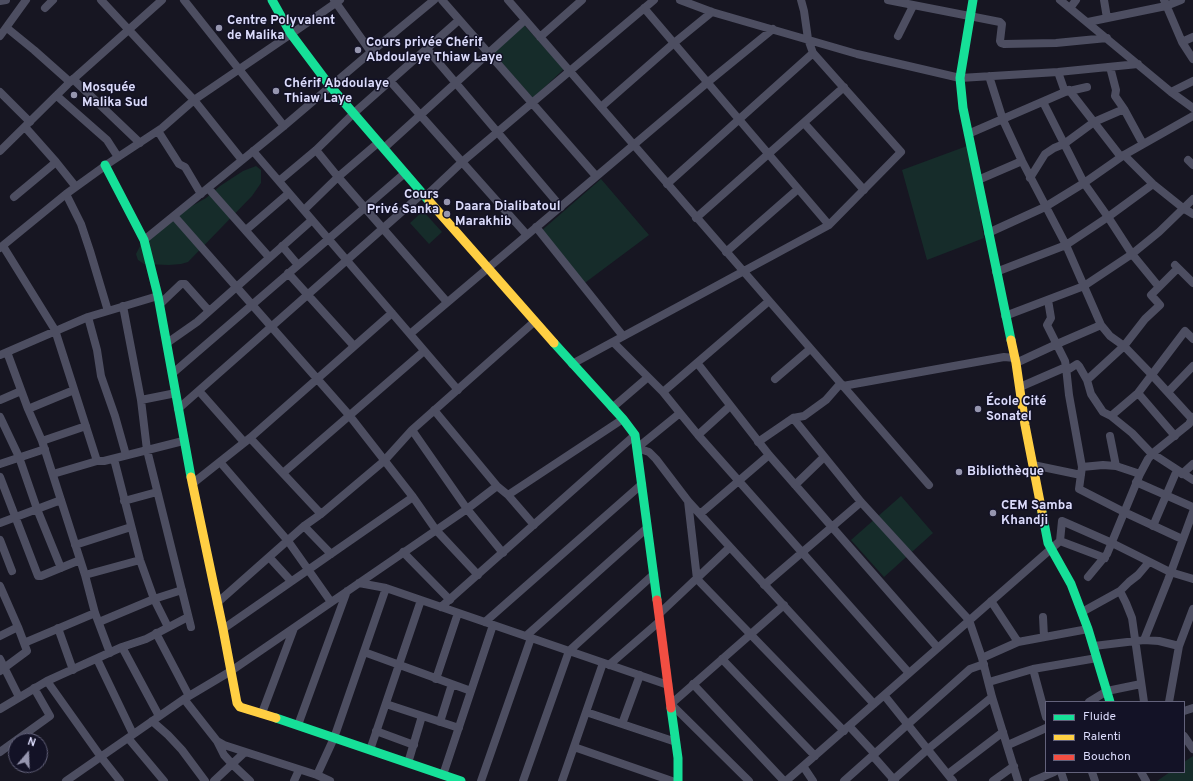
<!DOCTYPE html>
<html>
<head>
<meta charset="utf-8">
<style>
  body { margin:0 }
  #map { position:relative; width:1193px; height:781px; overflow:hidden; background:#171622; font-family:Overpass,sans-serif }
  canvas { display:block }
  .legend { position:absolute; left:1045px; top:701px; width:140px; height:72px; box-sizing:border-box; background:#131226; border:1px solid #63627b; margin:0; padding:5px 7px; list-style:none; font-size:12px; color:#dbdbfb }
  .legend li { display:flex; align-items:center; gap:8px; height:20px }
  .legend b { width:20px; border:1px solid #63627b }
  .north { position:absolute; left:8px; top:733px; width:40px; height:40px; box-sizing:border-box; background:#131226; border:1px solid #63627b; border-radius:50%; rotate:19deg; font-size:11px; font-weight:700; line-height:16px; text-align:center; color:#dbdbfb }
  .north::after { content:''; display:block; margin:auto; width:14px; height:18px; background:#9696af; clip-path:polygon(50% 0,100% 100%,50% 72%,0 100%) }
</style>
</head>
<body>
<div id="map">
<canvas width="1193" height="781"></canvas>
<ul class="legend">
<li><b style="height:5px;background:#16e098"></b>Fluide</li>
<li><b style="height:5px;background:#ffcf43"></b>Ralenti</li>
<li><b style="height:5px;background:#f24e42"></b>Bouchon</li>
</ul>
<div class="north">N</div>
</div>
<script>
const c = document.querySelector('canvas').getContext('2d');
c.lineJoin = 'round';
function fill(path, color) { c.fillStyle = color; c.fill(path, 'evenodd'); }
const toPath = rows => new Path2D(rows.map(r => 'M' + r).join(''));
function strokePath(path, color, width, dash) { c.strokeStyle = color; c.lineWidth = width; c.lineCap = dash ? 'butt' : 'round'; c.setLineDash(dash || []); c.stroke(path); }
function label(font, color, halo, rows, align = 'center') {
  c.font = font + ' Overpass,sans-serif'; c.lineWidth = 3; c.setLineDash([]); c.textBaseline = 'middle'; c.strokeStyle = halo; c.fillStyle = color; for (const [text, x, y, turn = 0] of rows) {
    c.save(); c.translate(x, y); c.rotate((+turn || 0) * Math.PI / 180); c.textAlign = isNaN(turn) ? turn : align; if (halo) c.strokeText(text, 0, 0); c.fillText(text, 0, 0); c.restore();
  }
}
fill(toPath([
  [524,25,564,69,533,98,493,53],
  [967,146,976,190,984,238,927,260,902,170],
  [256,166,261,170,261,183,252,196,188,262,181,264,169,265,144,264,138,260,136,254,141,244,183,211,206,198,220,186,243,171],
  [601,179,649,235,582,285,541,231],
  [423,211,442,232,429,244,410,223],
  [901,496,933,533,884,577,851,540],
  [1193,756,1193,781,1157,781,1170,772,1184,772,1184,762]
]), '#162c2a');
strokePath(toPath([
  [101,0,194,100,242,160],
  [184,0,284,126],
  [334,0,371,52],
  [442,0,596,176],
  [508,0,929,485],
  [680,0,712,12,857,54,960,78,1058,72,1138,64],
  [888,0,1000,22,1002,24,1000,41,1001,43,1004,44,1056,43,1107,38],
  [1060,0,1171,92,1193,108],
  [1104,0,1107,18],
  [1164,0,1182,42,1193,59],
  [0,1,6,0],
  [45,8,53,0],
  [644,8,829,225],
  [1070,8,1076,0],
  [1088,22,1166,6,1181,0],
  [7,28,34,50,70,82],
  [0,36,26,0],
  [898,36,913,6],
  [540,37,582,0],
  [1182,42,1193,37],
  [427,49,561,207],
  [1110,67,1116,90,1115,96,1124,109,1143,144],
  [1058,72,1065,92],
  [989,76,1003,120,1022,161,1066,245,1101,325,1110,336,1124,346,1152,375,1193,420],
  [73,79,140,143],
  [390,81,527,235],
  [1069,90,1121,157],
  [0,92,30,122],
  [1171,92,1193,81],
  [57,96,107,140,118,157],
  [1043,102,1084,183,1108,217,1132,254,1159,287],
  [601,107,674,43,712,12],
  [804,123,864,190],
  [25,127,56,162,76,187],
  [158,131,179,164,185,167,201,194],
  [968,134,1065,92,1087,87],
  [384,148,525,20],
  [316,150,338,177,447,302],
  [0,151,70,82,162,0],
  [253,151,458,390],
  [1124,155,1153,184,1183,208,1193,214],
  [1188,160,1193,165],
  [1030,178,1045,154,1054,148,1064,144,1094,122,1124,109],
  [978,180,1022,161],
  [279,181,316,150,354,113,459,20],
  [667,184,813,53],
  [208,188,269,257],
  [66,194,81,224,90,251,108,311],
  [426,196,462,162,654,0],
  [14,197,56,162],
  [304,210,338,177,379,142],
  [174,216,349,415,413,497,436,530,478,575],
  [696,218,844,87],
  [536,227,623,336],
  [246,230,289,193],
  [988,233,1045,207,1084,183,1124,155,1193,116],
  [144,240,284,126,371,52,434,0],
  [3,246,55,330,97,461],
  [282,246,298,265],
  [0,248,66,194,109,163,162,128,194,100,291,34,340,0],
  [726,252,798,189],
  [1175,265,1193,283],
  [996,272,1066,245,1108,217,1153,184],
  [288,273,354,346],
  [1048,300,1051,318,1047,325,1065,361,1066,367,1069,395,1082,467,1079,489,1124,512,1182,539],
  [160,304,181,284,185,284,209,311],
  [123,306,141,400,147,450,191,627],
  [1005,316,1084,286,1132,254,1159,232,1193,199],
  [88,317,97,350,101,376,115,416,126,455],
  [410,334,708,82,773,29],
  [613,342,663,392,680,413,637,448],
  [167,343,197,322,312,220],
  [7,352,28,409,42,441,85,575,95,613,110,653],
  [0,355,88,317,158,296],
  [1016,363,1057,344,1101,325],
  [572,364,829,225,901,152,813,53,808,39,804,11,801,0],
  [698,364,769,455,938,648],
  [1066,371,1077,364,1079,366,1087,380,1091,394,1103,412,1111,416,1138,393,1185,331,1193,339],
  [173,373,405,173],
  [775,379,810,349],
  [1087,380,1124,346,1145,319,1160,305,1151,295,1178,268],
  [843,386,1004,357,1015,358],
  [1020,387,1066,367],
  [199,391,244,442],
  [663,392,769,301],
  [1168,392,1193,366],
  [1138,393,1175,436],
  [0,400,21,391],
  [141,400,176,393],
  [612,408,647,378],
  [28,409,74,390],
  [178,409,423,193],
  [434,410,497,486,508,495,534,525],
  [680,413,698,435,909,673],
  [1111,416,1132,433,1150,452,1193,480],
  [0,417,19,457,37,509,61,568],
  [793,418,861,502,969,620,982,658,992,697,1018,781],
  [412,430,467,509,503,553],
  [698,435,730,406],
  [1110,436,1116,466],
  [250,438,321,514],
  [42,441,86,426],
  [758,442,793,418,804,416,826,400,840,384],
  [637,448,649,452,656,459,688,501,730,547,874,704],
  [114,459,140,560,154,599,168,627],
  [220,462,288,541,331,602],
  [0,464,45,449],
  [1033,465,1081,475],
  [1082,467,1103,465,1116,466,1140,474],
  [283,473,424,351],
  [53,474,97,461,104,461,183,441],
  [1182,474,1193,464],
  [0,477,38,576,41,576,80,560],
  [1136,482,1193,507],
  [192,484,250,438,392,313],
  [795,485,824,457],
  [508,495,623,419],
  [124,501,157,492],
  [688,501,697,579,844,731],
  [700,514,769,455],
  [0,523,61,500],
  [304,526,331,554],
  [1153,526,1177,470],
  [0,540,12,571],
  [1060,541,1105,558],
  [75,545,131,527],
  [403,552,450,600],
  [269,557,291,581],
  [85,575,140,560],
  [1088,577,1107,554,1140,474,1148,459,1153,453,1189,424,1193,417],
  [359,583,386,588,668,685],
  [764,585,861,502],
  [0,586,18,627,27,651,0,671],
  [1120,591,1126,603,1132,618,1144,702],
  [991,601,1018,642],
  [217,603,304,526,321,514,384,461,412,430,534,322],
  [441,607,635,435],
  [1082,612,1120,591,1129,582,1138,575,1149,562],
  [659,614,730,547],
  [1043,617,1044,637],
  [99,622,154,599,182,590],
  [485,622,642,484],
  [58,628,73,670],
  [223,629,413,497],
  [156,633,189,696],
  [0,636,18,627],
  [526,636,647,528],
  [1144,640,1168,580,1193,512],
  [24,643,95,613],
  [1094,646,1144,640,1159,641,1179,646],
  [122,647,159,716],
  [364,652,471,691],
  [982,658,1018,642,1088,629],
  [0,659,19,697],
  [97,659,133,734],
  [722,659,815,756],
  [609,665,660,621],
  [1033,669,1046,717],
  [436,679,458,613],
  [47,681,101,757,120,781],
  [989,682,1033,669,1097,658],
  [693,684,784,781],
  [884,695,953,781],
  [184,699,217,741,224,745,317,775,330,781],
  [1089,702,1107,691,1141,684],
  [1169,702,1179,646,1193,609],
  [386,704,459,728],
  [0,709,47,681,122,647,146,639,188,617],
  [1184,711,1193,708],
  [586,712,676,742],
  [262,713,294,628],
  [152,721,168,735,182,750,205,781],
  [440,722,452,684],
  [622,724,640,675],
  [298,725,347,591],
  [849,726,875,754],
  [376,731,414,745],
  [1184,736,1193,749],
  [128,738,164,781],
  [217,741,224,755,232,764,250,781],
  [1008,745,1046,728],
  [574,747,672,781],
  [370,750,421,600],
  [0,752,50,716,34,688],
  [873,756,895,781],
  [408,763,422,716],
  [803,766,813,781],
  [1061,772,1064,781],
  [1092,772,1095,781],
  [1141,772,1146,781],
  [948,774,1003,732],
  [317,775,334,738,386,588],
  [443,775,493,625],
  [66,781,184,699,231,671,467,509,497,486],
  [214,781,245,752],
  [294,781,299,770],
  [481,781,531,638],
  [523,781,569,651,654,574],
  [562,781,603,663],
  [749,781,671,704,784,605],
  [786,781,1060,541,1062,521,1112,543,1170,572,1193,579],
  [844,781,970,669,984,664],
  [892,781,928,749,992,697],
  [993,781,1014,766],
  [1033,781,1054,772]
]), '#4d4e61', 8);
strokePath(toPath([
  [272,0,291,34,330,86,429,201],
  [973,0,960,78,963,108,1011,340],
  [105,165,144,240,158,296,191,477],
  [554,343,623,419,635,435,657,600],
  [1042,512,1048,543,1071,584,1088,629,1110,702],
  [671,708,678,758,678,781],
  [276,718,461,781]
]), '#16e098', 9);
strokePath(toPath([
  [429,201,554,343],
  [1011,340,1016,363,1025,425,1042,512],
  [191,477,223,629,237,703,240,707,276,718]
]), '#ffcf43', 9);
strokePath(toPath([
  [657,600,671,708]
]), '#f24e42', 9);
for (const [x, y, r, color] of [
  [219,28,4,"#9696af"],
  [358,50,4,"#9696af"],
  [276,91,4,"#9696af"],
  [74,95,4,"#9696af"],
  [447,202,4,"#9696af"],
  [447,214,4,"#9696af"],
  [978,409,4,"#9696af"],
  [959,472,4,"#9696af"],
  [993,513,4,"#9696af"]
]) { const dot = new Path2D(); dot.arc(x, y, r, 0, 2 * Math.PI); c.fillStyle = color; c.fill(dot); strokePath(dot, '#131226', 1.5); }
label('bold 13px', '#dbdbfb', '#131226', [
  ["Centre Polyvalent",227,21],
  ["de Malika",227,36],
  ["Cours privée Chérif",366,43],
  ["Abdoulaye Thiaw Laye",366,58],
  ["Chérif Abdoulaye",284,84],
  ["Thiaw Laye",284,99],
  ["Mosquée",82,88],
  ["Malika Sud",82,103],
  ["Cours",439,195,"right"],
  ["Privé Sanka",439,210,"right"],
  ["Daara Dialibatoul",455,207],
  ["Marakhib",455,222],
  ["École Cité",986,402],
  ["Sonatel",986,417],
  ["Bibliothèque",967,472],
  ["CEM Samba",1001,506],
  ["Khandji",1001,521]
], 'left');
</script>
</body>
</html>
